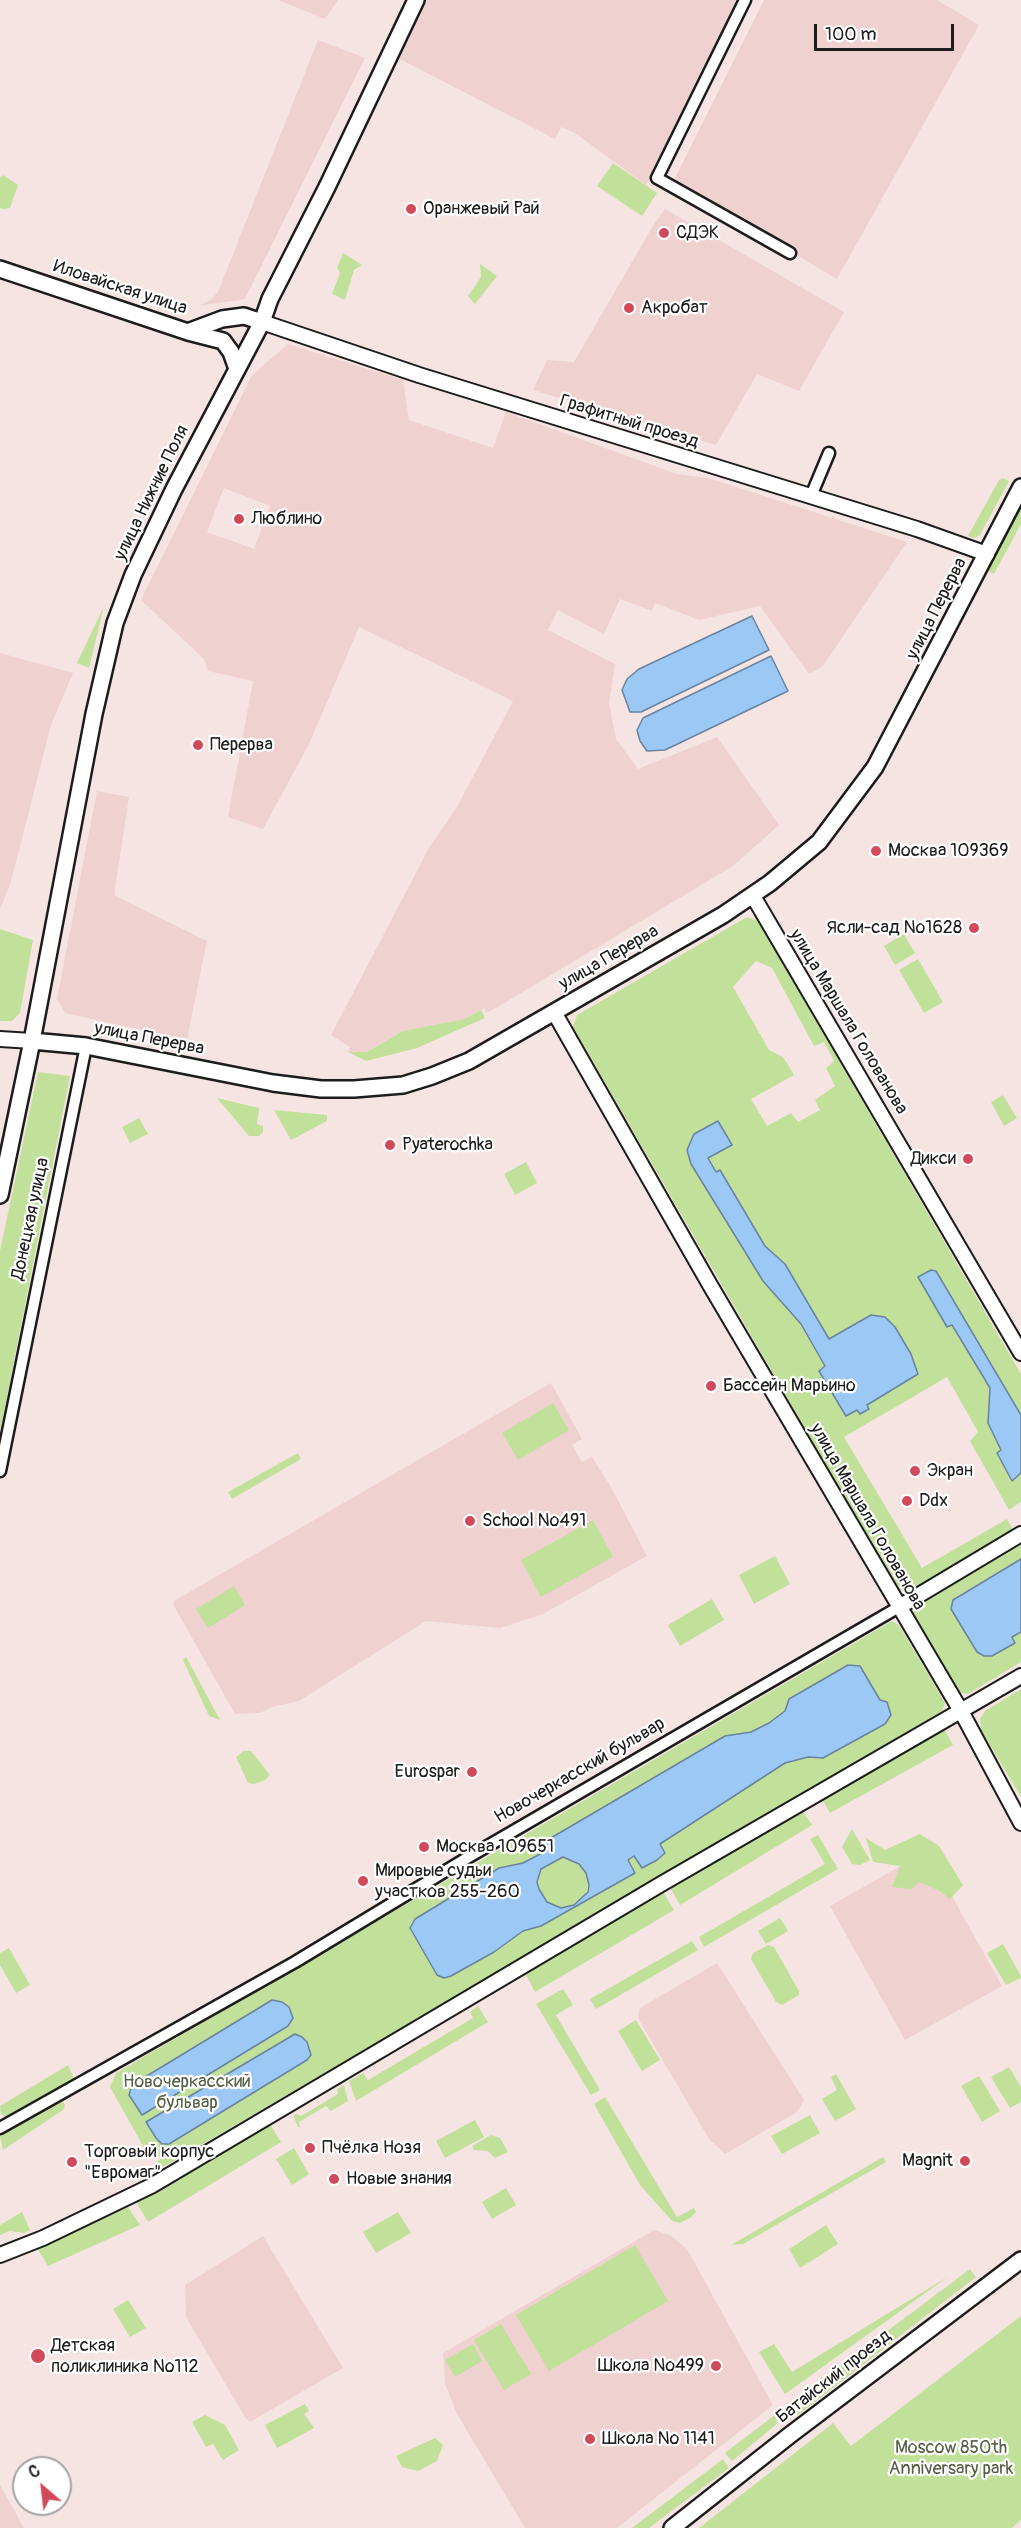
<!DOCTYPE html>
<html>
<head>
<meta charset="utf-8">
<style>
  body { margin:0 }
  #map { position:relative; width:1021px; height:2528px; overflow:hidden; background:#f6e4e3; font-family:Pangolin,sans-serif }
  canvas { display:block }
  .north { position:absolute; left:12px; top:2456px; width:60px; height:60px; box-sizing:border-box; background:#fff; border:2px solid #a4a4a4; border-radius:50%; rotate:332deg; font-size:16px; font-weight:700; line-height:24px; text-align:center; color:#1c1c1c }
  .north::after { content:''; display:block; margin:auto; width:21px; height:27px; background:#d1495b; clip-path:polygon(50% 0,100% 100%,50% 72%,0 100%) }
  .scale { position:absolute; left:814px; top:24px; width:140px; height:27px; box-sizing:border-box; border:3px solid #1c1c1c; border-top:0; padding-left:8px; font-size:18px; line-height:21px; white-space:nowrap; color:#1c1c1c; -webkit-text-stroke:4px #fff; paint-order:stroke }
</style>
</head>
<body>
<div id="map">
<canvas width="1021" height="2528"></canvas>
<div class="north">С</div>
<div class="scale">100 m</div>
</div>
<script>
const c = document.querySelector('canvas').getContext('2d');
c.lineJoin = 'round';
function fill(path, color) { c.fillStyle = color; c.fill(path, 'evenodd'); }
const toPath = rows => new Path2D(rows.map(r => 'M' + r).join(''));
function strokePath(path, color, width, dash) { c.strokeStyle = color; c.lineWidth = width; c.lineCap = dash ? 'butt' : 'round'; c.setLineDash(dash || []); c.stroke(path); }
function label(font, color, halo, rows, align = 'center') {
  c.font = font + ' Pangolin,sans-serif'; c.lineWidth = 4.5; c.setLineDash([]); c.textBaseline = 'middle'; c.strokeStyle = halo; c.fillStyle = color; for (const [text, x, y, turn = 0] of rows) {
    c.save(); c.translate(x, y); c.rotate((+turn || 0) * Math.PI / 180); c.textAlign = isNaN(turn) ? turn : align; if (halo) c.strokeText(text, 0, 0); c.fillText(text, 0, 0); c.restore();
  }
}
fill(toPath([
  [278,0,338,0,325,19],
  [426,0,740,0,646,185,575,133,561,127,555,139,398,58],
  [764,0,937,0,979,25,837,279,673,182],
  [318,40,365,58,245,299,198,306,211,300,218,292],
  [665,209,844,312,799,391,757,374,716,445,533,390,547,360,574,362,654,224],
  [288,344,403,380,409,420,493,448,506,412,677,474,708,478,907,542,823,666,809,674,760,606,699,620,655,603,652,611,620,599,604,634,558,610,548,630,615,664,609,703,616,739,638,769,717,737,779,825,733,866,496,1008,487,1013,484,1008,464,1019,403,1031,367,1052,348,1052,350,1047,331,1035,429,848,457,807,513,701,359,627,309,744,263,829,228,817,253,681,208,671,204,659,141,600,252,375],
  [224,488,270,506,254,549,207,532],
  [0,653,73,673,51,725,10,885,0,909],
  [97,791,129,797,114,895,207,941,187,1040,65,1013,57,999],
  [551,1383,582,1439,572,1445,582,1462,592,1457,611,1487,647,1556,543,1614,500,1628,426,1621,299,1701,272,1707,260,1713,235,1714,174,1606,174,1601],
  [913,1859,938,1871,1002,1986,905,2040,830,1906],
  [717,1963,804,2100,797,2112,725,2154,709,2139,638,2018,640,2008],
  [654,2230,670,2235,687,2249,773,2405,617,2528,525,2528,457,2414,445,2384,443,2353],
  [263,2236,343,2368,250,2422,246,2419,186,2317,185,2285],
  [0,2485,24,2528,0,2528]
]), '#efd1d0');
fill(toPath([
  [613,163,657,193,642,216,597,186],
  [3,175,18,185,10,208,4,209,0,208,0,178],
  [343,253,362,265,354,270,345,300,332,294,340,273,337,268],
  [480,264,497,276,475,304,468,296,481,277],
  [1003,478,1009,481,980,535,974,538,968,536,999,480],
  [1021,503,1021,524,994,574,987,570],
  [104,606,89,668,77,663],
  [747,917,758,921,1021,1374,1021,1415,936,1272,918,1277,947,1327,952,1325,990,1388,988,1423,1001,1450,997,1453,1011,1481,1021,1473,1021,1502,1009,1510,970,1441,978,1432,947,1377,844,1437,922,1568,1007,1519,1014,1532,911,1592,898,1590,573,1027,577,1015],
  [756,961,772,968,814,1046,824,1042,834,1061,826,1068,835,1086,815,1100,820,1110,798,1122,791,1113,767,1126,751,1099,794,1075,783,1057,769,1050,733,987],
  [694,1134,732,1145,708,1158,716,1172,720,1171,765,1246,785,1264,829,1339,871,1316,895,1327,911,1354,918,1374,867,1405,869,1409,857,1410,846,1416,819,1371,825,1366,801,1324,763,1281],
  [0,929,33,940,20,1013,12,1021,0,1021],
  [904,934,915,953,895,965,884,946],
  [918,959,943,1002,924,1013,899,970],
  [481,1010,485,1018,417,1048,366,1061,348,1052,367,1052,403,1031,464,1019],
  [38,1072,70,1076,0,1432,0,1251],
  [1003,1095,1017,1118,1004,1126,991,1102],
  [217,1098,259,1108,257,1124,263,1126,263,1132,259,1136,249,1136],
  [274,1110,327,1115,327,1121,291,1140],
  [139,1118,148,1134,130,1143,122,1127],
  [526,1162,537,1183,515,1195,504,1174],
  [553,1403,569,1430,518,1460,502,1433],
  [298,1453,301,1459,232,1499,228,1492],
  [593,1520,613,1557,541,1597,521,1560],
  [1021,1540,1021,1559,959,1595,951,1609,977,1652,992,1656,1015,1643,1012,1637,1021,1632,1021,1662,968,1694,960,1693,913,1615,915,1600],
  [775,1556,790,1584,754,1604,739,1575],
  [234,1586,245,1605,208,1628,196,1609],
  [712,1599,724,1620,680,1646,668,1625],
  [892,1621,899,1625,945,1703,942,1711,174,2161,159,2169,155,2167,155,2163,162,2158,147,2153,110,2087,116,2073],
  [847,1665,881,1700,891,1715,885,1724,823,1758,808,1757,785,1763,660,1844,664,1853,657,1860,642,1868,634,1856,628,1859,634,1873,541,1926,523,1931,494,1952,482,1958,411,1923,499,1868,523,1863,542,1853,544,1842,725,1736,751,1732,769,1723,785,1711,789,1699],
  [186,1657,220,1720,209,1716,183,1660],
  [1021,1689,1021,1797,981,1730,980,1719,985,1711],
  [943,1727,953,1745,830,1813,821,1798],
  [244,1751,251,1751,270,1775,265,1780,254,1784,248,1783,236,1757],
  [802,1810,812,1825,680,1905,670,1887],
  [852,1829,870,1860,860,1865,852,1864,842,1847],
  [920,1834,939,1846,963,1885,950,1899,940,1891,919,1882,911,1889,892,1887,900,1866,873,1862,866,1838,885,1850],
  [818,1835,838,1869,704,1947,699,1937,825,1864,810,1839],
  '538 1883a25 25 0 1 1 50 0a25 25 0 1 1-50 0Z',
  [663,1892,674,1910,535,1992,525,1973],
  [780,1918,788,1931,766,1944,758,1931],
  [692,1941,698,1950,596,2009,590,1999],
  [1003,1944,1021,1976,1021,1978,1006,1985,987,1953],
  [768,1945,774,1947,799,1991,799,1995,782,2005,776,2002,751,1959,753,1953],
  [9,1948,30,1985,16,1993,0,1965,0,1953],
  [563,1989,573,2005,556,2015,600,2090,591,2095,536,2004],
  [478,2006,488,2022,356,2101,349,2081,363,2073,368,2080,473,2018,470,2012],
  [636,2020,660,2060,642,2071,618,2031],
  [68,2065,73,2076,73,2081,7,2118,1,2114,0,2106],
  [1009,2067,1021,2087,1021,2102,1010,2108,991,2077],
  [836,2074,856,2109,835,2121,822,2099,837,2090,831,2077],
  [979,2076,1000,2111,982,2122,961,2086],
  [344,2085,348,2101,331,2111,326,2106,299,2122,300,2127,298,2127,293,2115,297,2114,301,2116,338,2094,337,2089],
  [605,2097,677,2217,694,2208,696,2212,690,2218,680,2223,672,2221,640,2185,594,2104],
  [63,2101,65,2106,63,2110,3,2150,0,2136],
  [810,2115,820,2133,782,2154,771,2136],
  [475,2120,484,2137,445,2158,436,2141],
  [270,2124,281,2142,148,2222,136,2202],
  [491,2135,500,2138,508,2152,495,2158,488,2151,474,2150,472,2146],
  [294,2148,309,2174,292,2185,276,2159],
  [883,2157,886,2162,743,2244,731,2245],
  [506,2188,516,2205,492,2219,482,2202],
  [128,2207,140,2225,48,2266,37,2248],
  [22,2212,30,2230,24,2233,10,2231,0,2235,0,2225],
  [398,2212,411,2233,376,2253,363,2232],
  [826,2225,838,2244,800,2268,789,2249],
  [635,2245,668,2301,549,2371,516,2315],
  [970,2269,976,2277,798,2415,790,2404],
  [949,2276,785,2394,759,2352,774,2344,792,2372],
  [128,2300,146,2328,130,2337,113,2309],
  [1021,2316,1021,2520,1012,2528,699,2528,833,2423,851,2446],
  [501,2324,531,2374,504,2390,474,2340],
  [473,2344,482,2361,455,2377,445,2360],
  [305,2404,309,2411,304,2414,314,2428,277,2448,265,2425],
  [776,2414,777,2424,732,2461,725,2453],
  [205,2415,225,2425,239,2450,223,2460,213,2444,206,2447,192,2422],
  [435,2438,443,2445,437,2461,418,2471,402,2467,396,2456],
  [723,2459,729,2468,649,2528,632,2528]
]), '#c1e19a');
const water = toPath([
  [752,616,769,650,641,712,630,712,622,690,627,679,639,669,752,616],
  [771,656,788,691,665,750,647,751,640,741,637,730,643,718,771,656],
  [718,1121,732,1145,708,1158,716,1172,720,1170,765,1246,785,1264,829,1339,871,1315,885,1317,895,1327,911,1354,918,1374,867,1405,869,1409,860,1414,857,1410,846,1416,819,1371,825,1366,801,1324,763,1281,691,1164,687,1150,694,1134,718,1121],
  [931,1270,936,1271,1021,1415,1021,1473,1012,1481,997,1453,1001,1450,988,1423,990,1388,952,1325,947,1327,918,1277,931,1270],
  [1021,1559,1021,1632,1012,1637,1015,1643,992,1656,984,1656,977,1652,951,1609,953,1600,1021,1559],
  [848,1665,860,1666,880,1700,887,1702,891,1715,885,1724,823,1758,808,1757,785,1763,660,1844,665,1853,657,1860,642,1868,634,1856,628,1860,635,1873,541,1926,523,1931,494,1952,451,1976,444,1978,437,1975,410,1928,415,1919,499,1868,523,1863,542,1853,544,1842,725,1736,751,1732,769,1723,785,1711,789,1699,848,1665],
  [563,1857,579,1864,586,1873,589,1885,588,1892,574,1905,561,1908,547,1902,539,1889,537,1882,541,1869,563,1857],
  [272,2000,282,2002,289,2007,293,2018,288,2026,142,2115,129,2095,132,2085,272,2000],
  [295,2034,302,2037,307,2042,311,2055,307,2060,169,2144,162,2144,156,2138,146,2122,295,2034]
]);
fill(water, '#9cc8f6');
strokePath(water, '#69839f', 1.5);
const minor = toPath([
  [745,0,657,178,790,253],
  [811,496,829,453],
  [0,1471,86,1046],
  [0,2128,295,1962,467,1858,899,1607]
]);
const tertiary = toPath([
  [262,322,419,375,917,529,987,554],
  [753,896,1021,1353],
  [554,1012,710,1285,961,1711,1021,1823],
  [0,1039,32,1041],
  [899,1607,1021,1534],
  [0,2255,43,2238,151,2186,663,1883,1021,1676]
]);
const secondary = toPath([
  [0,269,188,332,223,341,231,352,237,369],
  [190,331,222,319,244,316,262,322],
  [32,1041,86,1046,273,1083,321,1089,354,1089,403,1085,432,1076,469,1061,723,915,770,883,819,842,875,767,1021,487],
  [0,1195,32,1041,94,714,115,623,133,575,174,489,262,322,270,299,327,187,416,0],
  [672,2528,790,2435,1021,2260]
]);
strokePath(minor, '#1c1c1c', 15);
strokePath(tertiary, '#1c1c1c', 18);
strokePath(secondary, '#1c1c1c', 20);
strokePath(minor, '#fff', 10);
strokePath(tertiary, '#fff', 14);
strokePath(secondary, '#fff', 15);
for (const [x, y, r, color] of [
  [411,209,6,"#d1495b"],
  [664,233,6,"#d1495b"],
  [629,308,6,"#d1495b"],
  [239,519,6,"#d1495b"],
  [198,745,6,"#d1495b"],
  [876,851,6,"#d1495b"],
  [974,928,6,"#d1495b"],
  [390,1145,6,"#d1495b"],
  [968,1159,6,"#d1495b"],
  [711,1386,6,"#d1495b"],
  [915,1471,6,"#d1495b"],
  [907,1501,6,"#d1495b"],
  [470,1521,6,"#d1495b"],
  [472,1772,6,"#d1495b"],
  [424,1847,6,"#d1495b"],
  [363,1881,6,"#d1495b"],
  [310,2148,6,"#d1495b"],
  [965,2161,6,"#d1495b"],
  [72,2162,6,"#d1495b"],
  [334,2179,6,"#d1495b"],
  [38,2356,8,"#d1495b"],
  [716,2366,6,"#d1495b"],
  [590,2439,6,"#d1495b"]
]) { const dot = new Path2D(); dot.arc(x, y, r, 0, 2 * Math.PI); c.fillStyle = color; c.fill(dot); strokePath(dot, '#fff', 2); }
label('18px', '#1c1c1c', '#fff', [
  ["Оранжевый Рай",423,209],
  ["СДЭК",676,233],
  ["Акробат",641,308],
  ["Люблино",251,519],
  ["Перерва",210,745],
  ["Москва 109369",888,851],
  ["Ясли-сад №1628",962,928,"right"],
  ["Pyaterochka",402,1145],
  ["Дикси",956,1159,"right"],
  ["Бассейн Марьино",723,1386],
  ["Экран",927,1471],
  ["Ddx",919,1501],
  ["School №491",482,1521],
  ["Eurospar",460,1772,"right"],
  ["Москва 109651",436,1847],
  ["Мировые судьи",375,1871],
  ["участков 255-260",375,1892],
  ["Пчёлка Нозя",322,2148],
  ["Торговый корпус",84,2152],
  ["\"Евромаг\"",84,2173],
  ["Magnit",953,2161,"right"],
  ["Новые знания",346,2179],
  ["Детская",51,2346],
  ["поликлиника №112",51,2367],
  ["Школа №499",704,2366,"right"],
  ["Школа № 1141",602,2439]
], 'left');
label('18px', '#1c1c1c', '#fff', [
  ["Иловайская улица",120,288,18],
  ["Графитный проезд",629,422,17],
  ["улица Нижние Поля",152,493,-64],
  ["улица Перерва",937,609,-63],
  ["улица Перерва",609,958,-30],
  ["улица Маршала Голованова",848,1022,59],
  ["улица Перерва",149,1039,11],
  ["Донецкая улица",31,1219,-78],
  ["улица Маршала Голованова",867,1517,60],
  ["Новочеркасский бульвар",580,1771,-30],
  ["Батайский проезд",834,2377,-38]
]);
label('18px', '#566148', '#fff', [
  ["Новочеркасский",187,2082],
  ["бульвар",187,2103],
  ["Moscow 850th",951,2448],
  ["Anniversary park",951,2469]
]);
</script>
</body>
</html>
